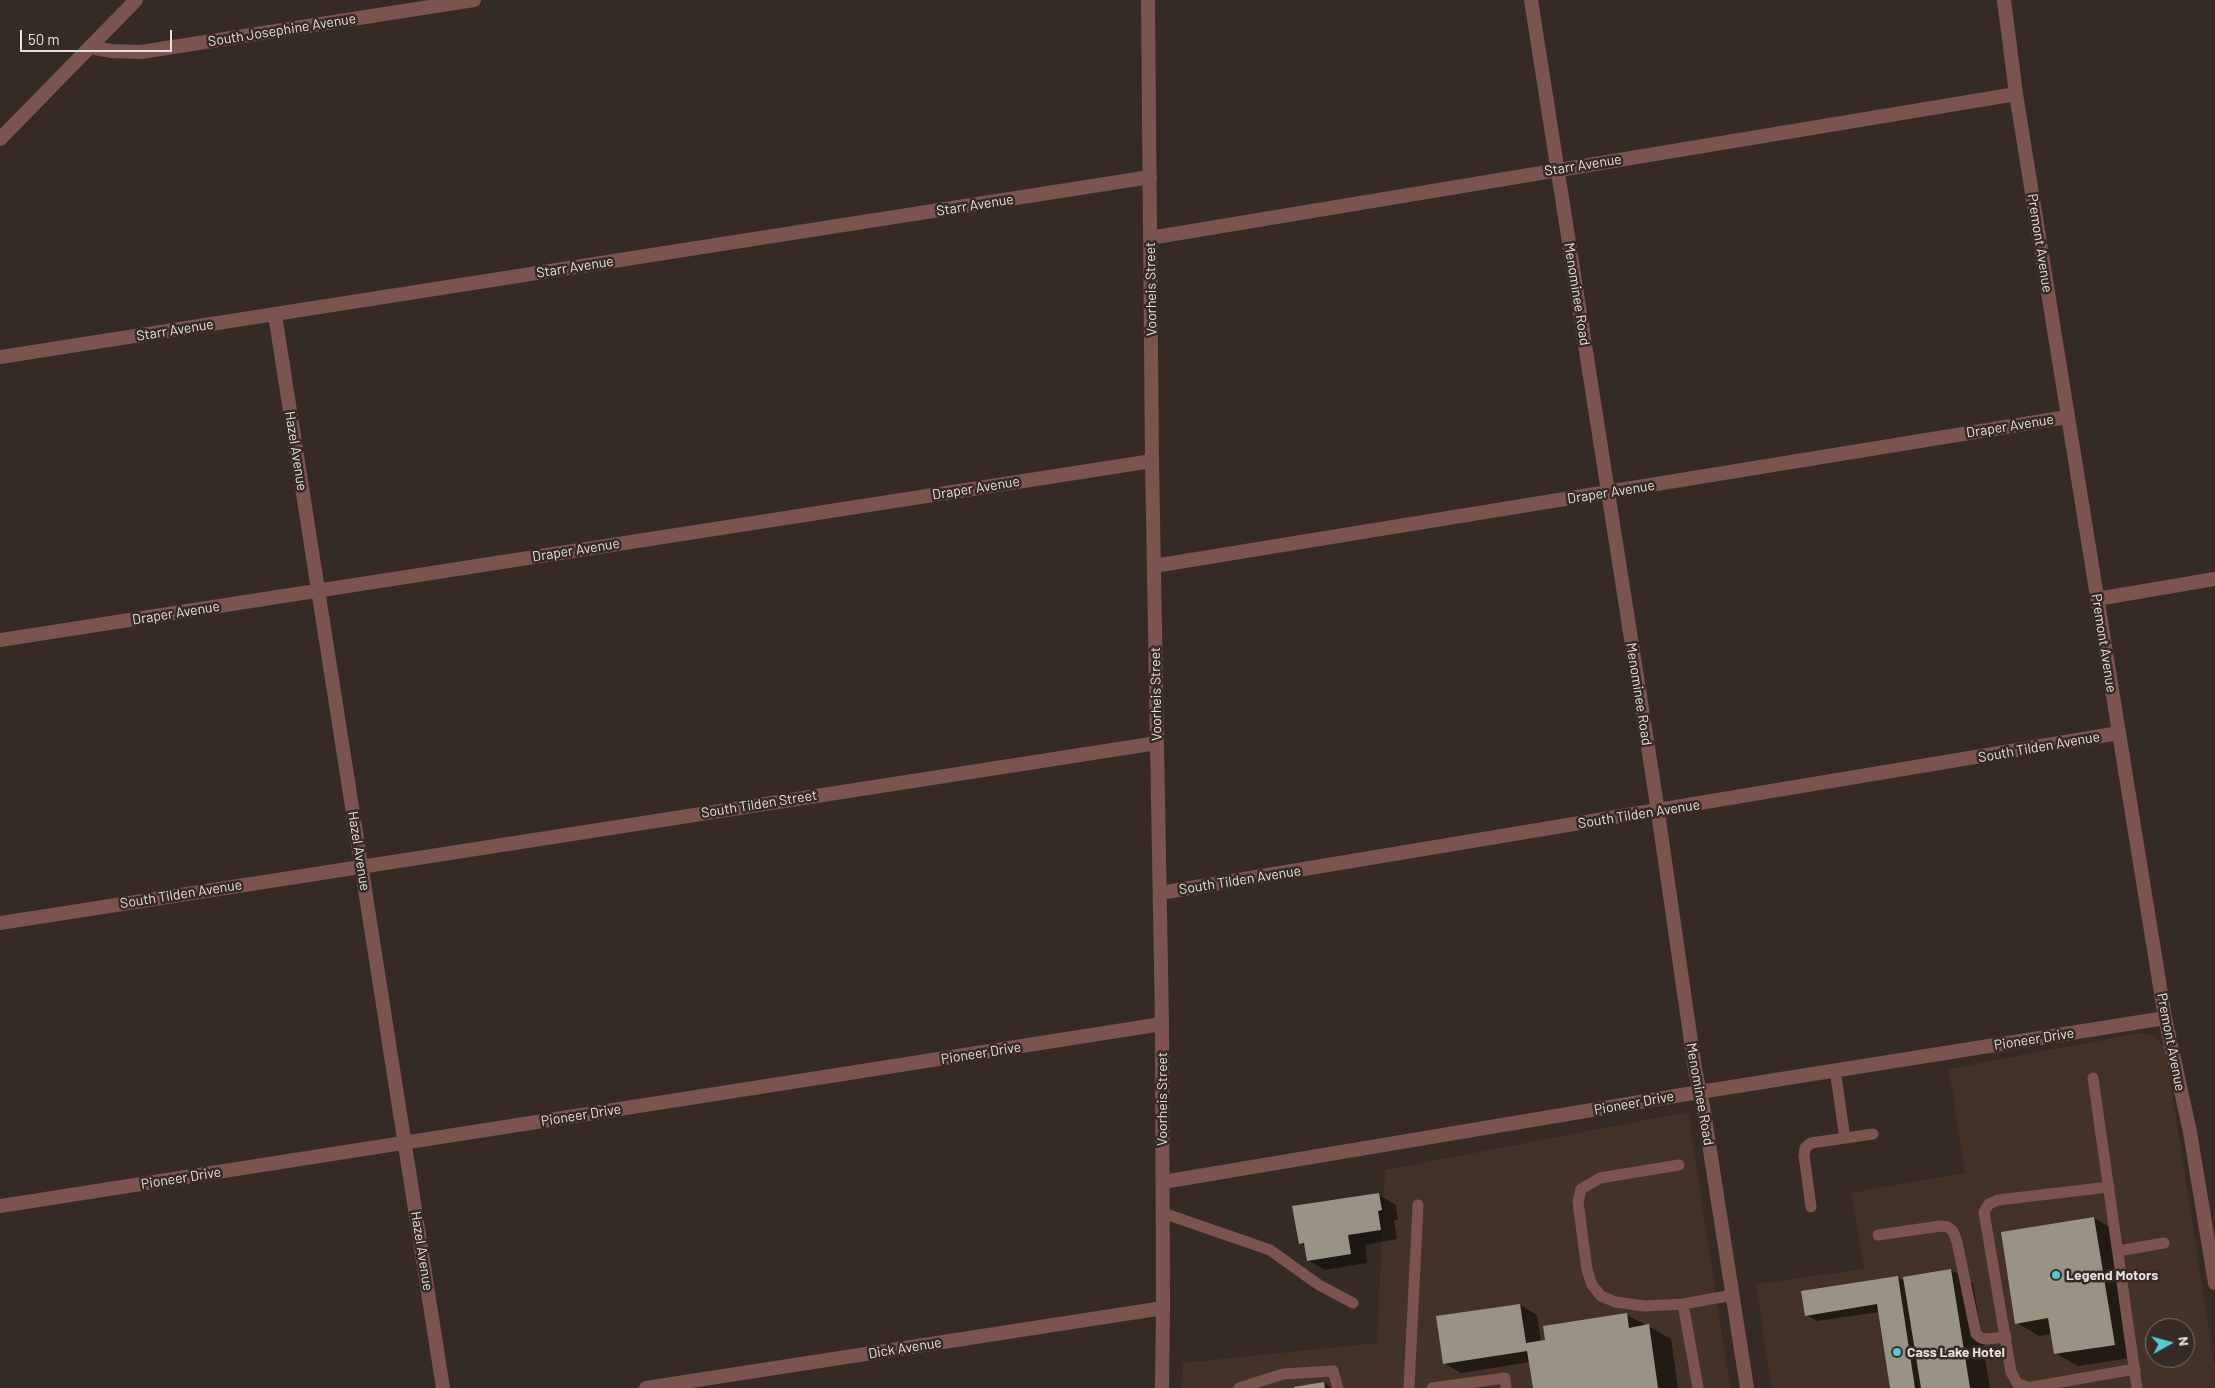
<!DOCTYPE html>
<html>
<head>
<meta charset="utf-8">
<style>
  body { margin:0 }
  #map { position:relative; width:2215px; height:1388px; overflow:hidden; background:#362b24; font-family:Barlow,sans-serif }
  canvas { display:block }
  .north { position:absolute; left:2145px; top:1318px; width:50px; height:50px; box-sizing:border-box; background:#362b24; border:1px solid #7c736d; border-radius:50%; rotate:83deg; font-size:14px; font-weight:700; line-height:20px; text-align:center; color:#e6dfda }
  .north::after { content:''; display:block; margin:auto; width:18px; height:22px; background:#51ccd3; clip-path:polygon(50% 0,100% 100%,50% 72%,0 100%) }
  .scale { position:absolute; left:20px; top:30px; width:152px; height:22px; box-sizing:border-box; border:2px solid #e6dfda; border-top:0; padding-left:6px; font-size:15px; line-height:18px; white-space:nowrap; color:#e6dfda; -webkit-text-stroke:4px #362b24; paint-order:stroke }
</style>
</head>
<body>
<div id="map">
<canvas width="2215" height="1388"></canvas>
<div class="north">N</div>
<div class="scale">50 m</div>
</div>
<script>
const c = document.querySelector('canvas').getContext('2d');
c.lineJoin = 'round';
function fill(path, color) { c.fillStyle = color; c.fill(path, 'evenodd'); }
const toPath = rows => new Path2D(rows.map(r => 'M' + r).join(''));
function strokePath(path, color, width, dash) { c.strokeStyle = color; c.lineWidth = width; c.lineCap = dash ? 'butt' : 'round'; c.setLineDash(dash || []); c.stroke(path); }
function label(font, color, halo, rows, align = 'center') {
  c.font = font + ' Barlow,sans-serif'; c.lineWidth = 5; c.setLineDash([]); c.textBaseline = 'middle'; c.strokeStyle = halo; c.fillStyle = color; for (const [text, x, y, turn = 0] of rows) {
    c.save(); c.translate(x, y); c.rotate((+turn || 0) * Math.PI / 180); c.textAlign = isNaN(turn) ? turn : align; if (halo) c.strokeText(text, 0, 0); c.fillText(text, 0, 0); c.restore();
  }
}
fill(toPath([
  [2140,1033,2155,1037,2165,1048,2215,1368,2215,1388,1771,1388,1756,1284,1865,1269,1851,1193,1965,1173,1949,1069],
  [2155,1328,2185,1328,2185,1358,2155,1358],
  [1688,1112,1730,1388,1182,1388,1183,1363,1377,1343,1385,1170]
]), '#433227');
fill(toPath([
  [1379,1195,1396,1205,1398,1220,1394,1220,1397,1239,1365,1245,1367,1263,1325,1270,1308,1260,1306,1247,1300,1243],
  [2094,1218,2116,1231,2137,1357,2078,1366,2055,1353,2052,1334,2039,1336,2017,1323],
  [1951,1270,1973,1283,1990,1388,1891,1388,1879,1312,1817,1321,1806,1315,1898,1277,1905,1282],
  [1520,1305,1537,1315,1541,1342,1627,1315,1648,1326,1671,1339,1678,1388,1534,1388,1530,1362,1461,1373,1444,1363],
  [1324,1383,1332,1388,1295,1388]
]), '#0007');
fill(toPath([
  [1379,1193,1382,1210,1378,1211,1381,1230,1348,1235,1351,1254,1307,1261,1304,1243,1299,1244,1292,1206],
  [2094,1217,2115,1345,2054,1354,2048,1318,2015,1324,2001,1232],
  [1951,1269,1970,1388,1921,1388,1903,1277],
  [1898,1276,1915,1388,1890,1388,1877,1304,1805,1316,1801,1291],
  [1520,1304,1526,1343,1545,1340,1543,1326,1627,1313,1629,1328,1649,1324,1658,1388,1533,1388,1527,1351,1443,1364,1436,1316],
  [1324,1382,1325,1388,1294,1388,1294,1387]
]), '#999386');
strokePath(toPath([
  [1835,1070,1845,1138],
  [2093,1078,2137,1388],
  [1679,1165,1600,1178,1581,1189,1578,1202,1587,1270,1592,1285,1601,1296,1615,1302,1645,1306,1683,1304],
  [1811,1207,1804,1156,1805,1148,1811,1143,1873,1134],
  [1163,1213,1270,1250,1319,1285,1353,1303],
  [1878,1235,1941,1226,1948,1227,1953,1231,1957,1242,1976,1334,1981,1338,1987,1339,2006,1337],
  [2118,1251,2164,1243],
  [2027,1387,2017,1383,2011,1372,1984,1212,1989,1204,1998,1200,2109,1187],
  [1239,1388,1283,1374,1333,1371,1338,1388],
  [1409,1388,1418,1205],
  [1432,1388,1505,1378,1506,1388],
  [1698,1388,1683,1304,1733,1295],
  [2027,1388,2135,1369]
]), '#7b534f', 11);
strokePath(toPath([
  [1531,0,1655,792,1695,1069,1704,1112,1747,1388],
  [2004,0,2016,94,2119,733,2165,1018,2190,1132,2215,1283],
  [90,47,111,51,141,52,474,0],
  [0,139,136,0],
  [1150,238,2016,94],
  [275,315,443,1388],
  [0,357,1150,177],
  [1154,566,2067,417],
  [2097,599,2215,579],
  [0,640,1152,461],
  [1160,893,2119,733],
  [0,923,1157,743],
  [1163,1182,1681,1095,2165,1018],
  [0,1206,1162,1024],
  [646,1388,1163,1308]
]), '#7b534f', 14);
strokePath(toPath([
  [1148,0,1152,461,1162,1024,1163,1308,1162,1388]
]), '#7b534f', 14);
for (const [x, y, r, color] of [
  [2056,1275,5,"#51ccd3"],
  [1897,1352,5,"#51ccd3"]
]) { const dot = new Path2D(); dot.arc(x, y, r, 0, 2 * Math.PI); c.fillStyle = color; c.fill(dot); strokePath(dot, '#362b24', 2); }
label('14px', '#e6dfda', '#362b24', [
  ["South Josephine Avenue",282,30,-9],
  ["Starr Avenue",1583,165,-9],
  ["Starr Avenue",975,205,-9],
  ["Premont Avenue",2040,243,81],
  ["Starr Avenue",575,267,-9],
  ["Voorheis Street",1151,289,-91],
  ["Menominee Road",1577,294,81],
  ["Starr Avenue",175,330,-9],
  ["Draper Avenue",2010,426,-9],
  ["Hazel Avenue",296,451,81],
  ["Draper Avenue",976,488,-9],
  ["Draper Avenue",1611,492,-9],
  ["Draper Avenue",576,550,-9],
  ["Draper Avenue",176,613,-9],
  ["Premont Avenue",2104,643,81],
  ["Voorheis Street",1156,694,-91],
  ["Menominee Road",1639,694,81],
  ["South Tilden Avenue",2039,747,-10],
  ["South Tilden Street",759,804,-9],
  ["South Tilden Avenue",1639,814,-9],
  ["Hazel Avenue",359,851,81],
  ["South Tilden Avenue",1240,880,-9],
  ["South Tilden Avenue",181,894,-9],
  ["Pioneer Drive",2034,1039,-9],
  ["Premont Avenue",2171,1042,79],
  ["Pioneer Drive",981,1053,-9],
  ["Menominee Road",1700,1094,80],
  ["Voorheis Street",1162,1099,-90],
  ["Pioneer Drive",1634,1103,-10],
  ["Pioneer Drive",581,1115,-9],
  ["Pioneer Drive",181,1178,-9],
  ["Hazel Avenue",422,1251,81],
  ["Dick Avenue",905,1348,-9]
]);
label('bold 14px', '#e6dfda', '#362b24', [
  ["Legend Motors",2066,1275],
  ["Cass Lake Hotel",1907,1352]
], 'left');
</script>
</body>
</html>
